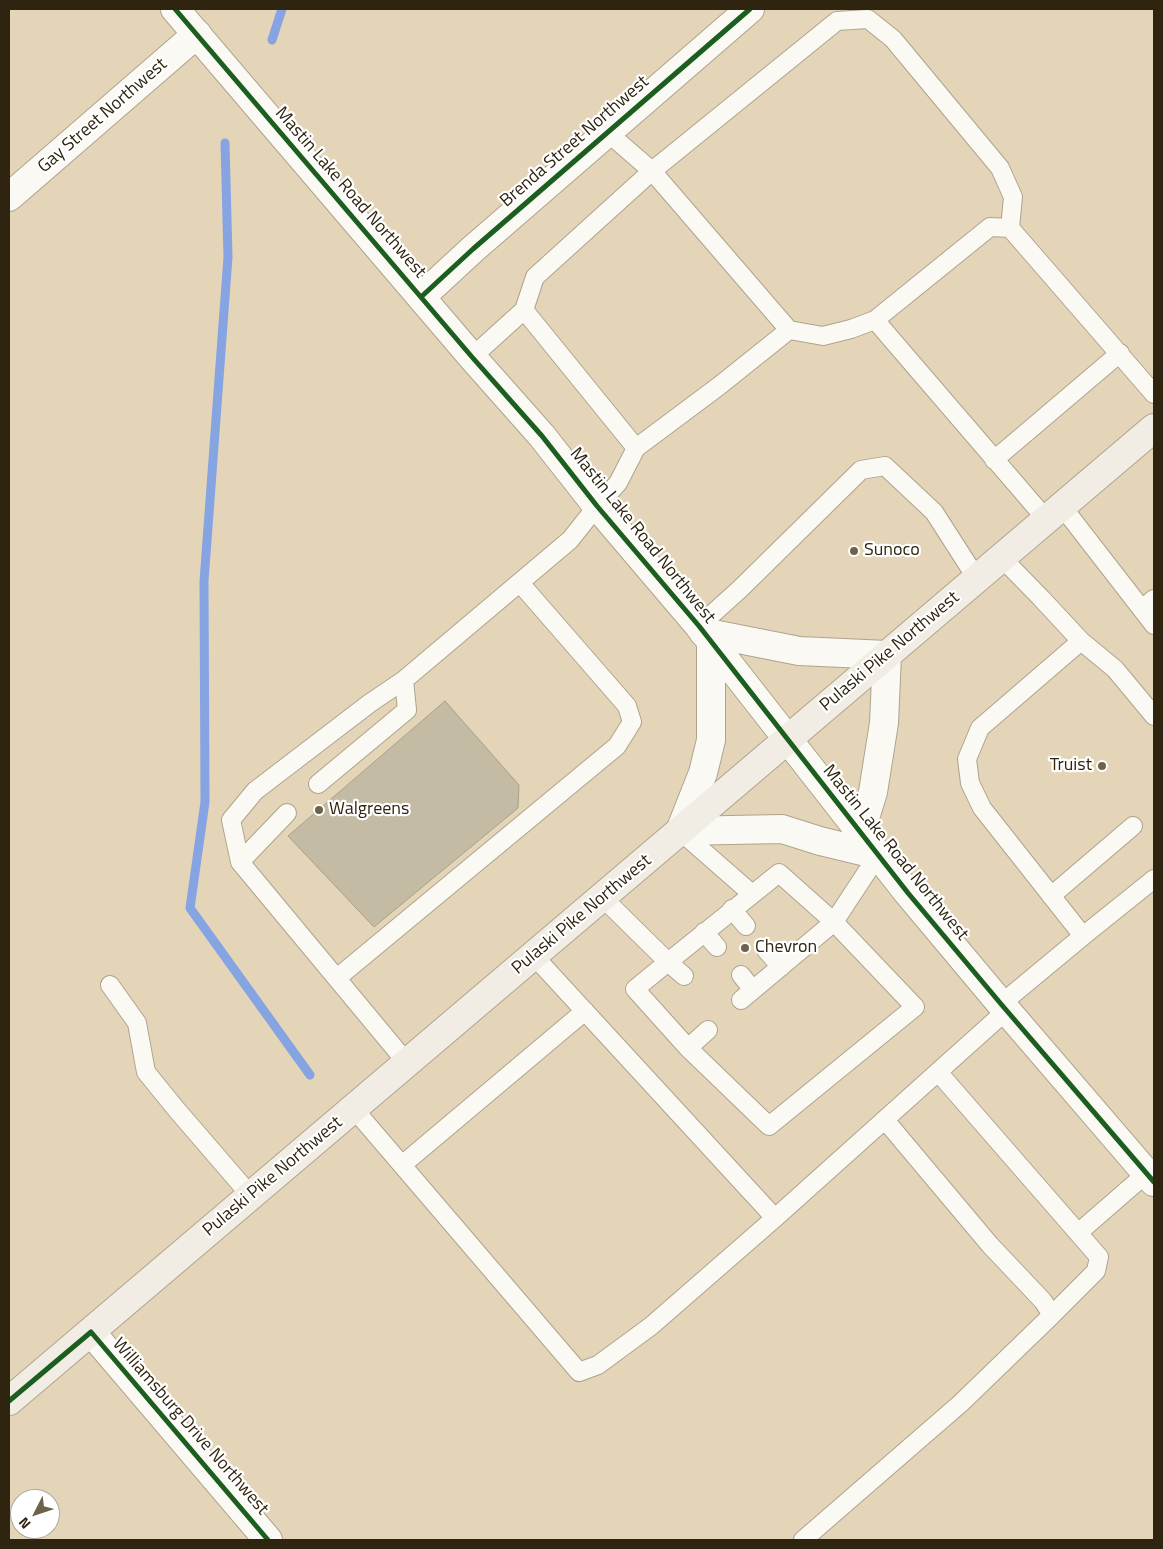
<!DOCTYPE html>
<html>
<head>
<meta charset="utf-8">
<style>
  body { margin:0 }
  #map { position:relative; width:1163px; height:1549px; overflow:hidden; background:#e4d5b9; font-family:"Titillium Web",sans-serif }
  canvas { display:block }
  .frame { position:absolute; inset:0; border:10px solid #2f2410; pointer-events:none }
  .north { position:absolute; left:10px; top:1489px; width:50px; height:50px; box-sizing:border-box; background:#fff; border:1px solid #aca79f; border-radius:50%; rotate:229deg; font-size:14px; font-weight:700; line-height:20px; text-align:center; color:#2f2410 }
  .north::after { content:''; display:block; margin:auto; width:18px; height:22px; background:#6e624b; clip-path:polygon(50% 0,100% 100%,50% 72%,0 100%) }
</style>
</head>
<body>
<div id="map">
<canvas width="1163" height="1549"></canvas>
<div class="frame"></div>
<div class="north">N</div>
</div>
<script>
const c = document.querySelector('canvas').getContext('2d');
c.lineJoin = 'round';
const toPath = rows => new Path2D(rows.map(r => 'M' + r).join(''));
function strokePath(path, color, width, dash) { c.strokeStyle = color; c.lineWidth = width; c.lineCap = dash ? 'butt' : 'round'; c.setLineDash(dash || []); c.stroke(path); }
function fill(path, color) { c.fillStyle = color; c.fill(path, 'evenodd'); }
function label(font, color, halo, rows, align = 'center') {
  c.font = font + ' "Titillium Web",sans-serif'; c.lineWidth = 4.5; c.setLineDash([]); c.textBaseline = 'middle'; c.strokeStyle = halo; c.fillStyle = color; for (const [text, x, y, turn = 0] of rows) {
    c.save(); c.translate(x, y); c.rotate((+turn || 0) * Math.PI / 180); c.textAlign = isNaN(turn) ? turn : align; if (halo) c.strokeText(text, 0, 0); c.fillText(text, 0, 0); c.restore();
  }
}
strokePath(toPath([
  [272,40,282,9],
  [225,143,228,257,204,581,205,802,190,908,310,1075]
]), '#85a4e1', 9);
const building = toPath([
  [445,701,519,785,518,808,374,927,288,836,445,701]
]);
fill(building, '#c3bba4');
strokePath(building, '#a8a089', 1);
const service = toPath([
  [607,132,652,171,837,21,868,19,893,39,1000,168,1013,197,1010,228],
  [524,310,636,448],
  [875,320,1046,519],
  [472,357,524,310,535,277,652,171,789,330,823,336,851,329,875,320,990,227,1010,228,1154,394],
  [994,460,1120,353],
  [1061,505,1154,625],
  [1142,609,1154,599],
  [699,626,740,589,861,470,885,466,934,512,977,579],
  [1081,641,1115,669,1154,716],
  [318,784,407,710,404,680],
  [680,831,752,894],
  [240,862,287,813],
  [1051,896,1133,826],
  [602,897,668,962,635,989,688,1048,769,1126,915,1007,834,922,878,855],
  [732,909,746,926],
  [704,932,717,947],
  [1083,936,1154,879],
  [766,950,781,967],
  [534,956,775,1218],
  [741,975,753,990],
  [684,976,668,962,779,873,834,922,741,1000],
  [337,978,617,746,632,722,627,706,520,583],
  [110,985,137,1023,146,1072,176,1109,251,1196],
  [1001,1004,1083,936,982,808,970,783,967,759,980,728,1081,641,1041,598,1002,558],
  [688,1048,708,1030],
  [407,1063,240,862,231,820,255,791,370,703,404,680,570,540,597,506,618,483,636,448,719,386,789,330],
  [354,1109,579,1372,598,1365,651,1326,775,1218,1007,1010],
  [885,1120,990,1245,1043,1301,1052,1315,1096,1271,1099,1257,938,1072],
  [402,1165,585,1011],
  [1078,1233,1147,1173],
  [803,1540,961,1403,1052,1315]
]);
const minor = toPath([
  [9,197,197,34],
  [421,297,473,249,750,9],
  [91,1332,268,1540]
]);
const tertiary = toPath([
  [175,9,472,357,542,436,597,506,699,626,908,893,1001,1004,1154,1182],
  [703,632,799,651,887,655,884,723,873,792,860,834],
  [711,642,711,740,703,773,680,831,782,829,820,841,878,855]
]);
const secondary = toPath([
  [9,1401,1154,428]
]);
strokePath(service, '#aea38d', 20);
strokePath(minor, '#aea38d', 30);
strokePath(tertiary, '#aea38d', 30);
strokePath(secondary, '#aea38d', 30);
strokePath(service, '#fbf9f4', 18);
strokePath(minor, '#fbf9f4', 28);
strokePath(tertiary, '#fbf9f4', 28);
strokePath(secondary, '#f1ede4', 28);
strokePath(toPath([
  [175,9,472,357,542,436,597,506,699,626,908,893,1001,1004,1154,1182],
  [421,297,473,249,750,9],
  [9,1401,91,1332,268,1540]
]), '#1b5e20', 5);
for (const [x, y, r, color] of [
  [854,551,5,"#6e624b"],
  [1102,766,5,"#6e624b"],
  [319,810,5,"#6e624b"],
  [745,948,5,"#6e624b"]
]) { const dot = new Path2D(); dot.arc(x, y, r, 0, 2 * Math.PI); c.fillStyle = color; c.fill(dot); strokePath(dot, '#fff', 2); }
label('18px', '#2f2410', '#fff', [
  ["Gay Street Northwest",103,116,-41],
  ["Brenda Street Northwest",575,142,-41],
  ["Mastin Lake Road Northwest",350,193,49],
  ["Mastin Lake Road Northwest",642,536,51],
  ["Pulaski Pike Northwest",890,652,-40],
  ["Mastin Lake Road Northwest",895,853,51],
  ["Pulaski Pike Northwest",582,915,-40],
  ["Pulaski Pike Northwest",273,1177,-40],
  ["Williamsburg Drive Northwest",190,1427,49]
]);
label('18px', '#2f2410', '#fff', [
  ["Sunoco",864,551],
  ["Truist",1092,766,"right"],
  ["Walgreens",329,810],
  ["Chevron",755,948]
], 'left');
</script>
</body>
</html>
